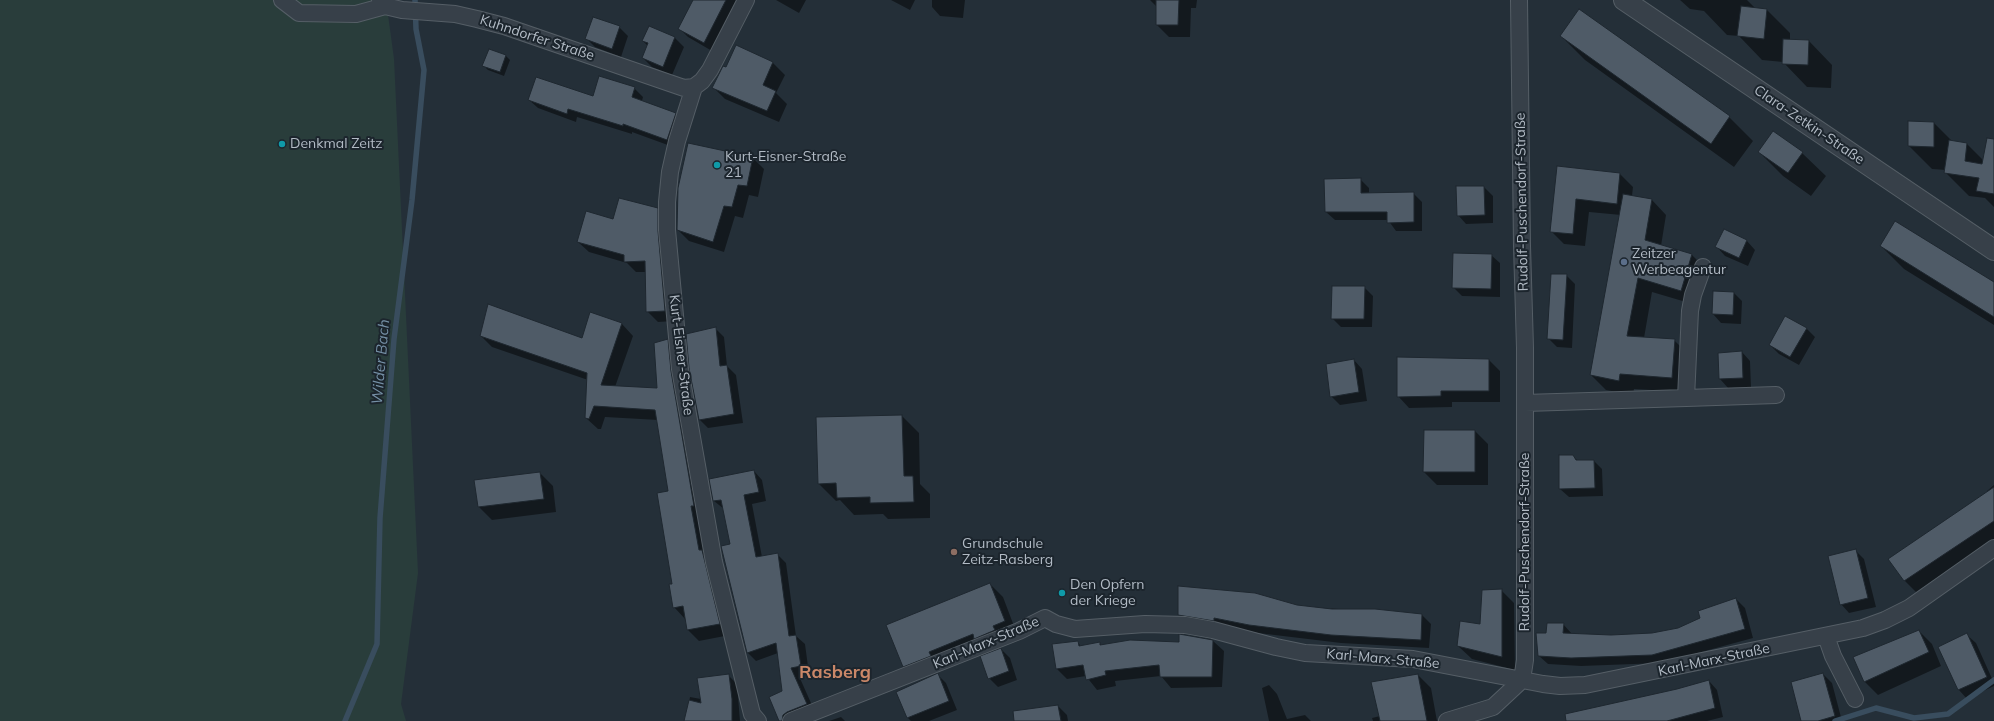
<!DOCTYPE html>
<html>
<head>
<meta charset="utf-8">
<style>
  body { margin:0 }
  canvas { display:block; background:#242f38 }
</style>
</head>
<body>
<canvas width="1994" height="721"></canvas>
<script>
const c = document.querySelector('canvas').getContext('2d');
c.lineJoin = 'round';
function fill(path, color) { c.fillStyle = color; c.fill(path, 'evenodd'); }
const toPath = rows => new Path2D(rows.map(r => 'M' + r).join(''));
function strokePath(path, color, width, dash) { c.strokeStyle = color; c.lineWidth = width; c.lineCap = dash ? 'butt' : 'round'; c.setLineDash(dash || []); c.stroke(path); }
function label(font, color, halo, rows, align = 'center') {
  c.font = font + ' Mulish,sans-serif'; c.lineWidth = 4; c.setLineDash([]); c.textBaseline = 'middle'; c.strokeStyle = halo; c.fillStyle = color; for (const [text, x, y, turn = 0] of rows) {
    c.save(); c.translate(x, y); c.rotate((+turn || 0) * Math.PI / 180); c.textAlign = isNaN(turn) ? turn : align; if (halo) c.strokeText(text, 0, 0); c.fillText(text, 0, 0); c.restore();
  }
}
fill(toPath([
  [0,0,386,0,394,59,418,573,401,704,406,721,0,721]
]), '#293d3b');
fill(toPath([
  [694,0,738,0,712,51,688,37,679,28],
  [776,0,806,0,799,13],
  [891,0,915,0,910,10],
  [932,0,965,0,963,18,940,16,932,7],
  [1150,0,1197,0,1196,8,1191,8,1190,37,1169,37,1157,25,1157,7],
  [1680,0,1747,0,1755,8,1767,10,1790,33,1790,41,1809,41,1832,65,1831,88,1807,87,1783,62,1762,60,1739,36,1727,35,1704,11,1690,9],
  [1580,10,1729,117,1753,141,1734,167,1585,60,1561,36],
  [619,27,628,36,621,57,595,47,586,38],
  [649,27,675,38,684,47,672,75,652,67,643,58,648,46,643,41],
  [737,47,773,63,785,75,776,93,787,104,779,122,725,99,713,87,726,69],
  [489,50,506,56,510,60,504,76,488,70,483,65],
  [634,88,643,97,642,101,675,113,684,122,676,148,632,132,632,134,577,117,576,122,538,108,529,100,593,97],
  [1934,123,1953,142,1967,144,1990,167,1994,168,1994,207,1985,198,1969,196,1945,172,1946,170,1932,169,1909,146],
  [1759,152,1802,153,1826,176,1811,196,1783,176],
  [753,158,764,169,758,197,749,195,743,218,735,216,724,252,689,241,678,230],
  [1558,167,1620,174,1633,187,1632,196,1652,200,1666,215,1661,246,1692,255,1707,270,1696,305,1652,292,1644,338,1674,340,1689,355,1687,392,1634,389,1633,395,1606,390,1591,375,1621,215,1589,212,1585,246,1564,244,1551,231],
  [1360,179,1369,188,1369,194,1413,193,1422,202,1422,231,1396,231,1388,220,1335,220,1326,212],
  [1484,187,1493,196,1493,223,1466,224,1458,215],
  [657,209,668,220,675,321,658,322,647,311,646,272,636,272,627,263,589,252,578,242,614,220],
  [1724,231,1747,241,1755,250,1748,266,1725,256,1717,247],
  [1881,246,1994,283,1994,325,1904,269],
  [1491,255,1500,263,1500,297,1462,296,1454,288],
  [1566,275,1575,284,1572,348,1557,347,1548,338],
  [1364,287,1373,296,1372,327,1341,327,1332,318],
  [1713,292,1733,292,1742,301,1741,324,1721,323,1713,314],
  [591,313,622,324,633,336,615,387,658,390,667,340,679,351,730,635,699,641,688,630,685,619,674,607,669,492,658,420,605,417,601,429,598,429,586,418,588,380,492,347,481,336,582,339],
  [715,328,724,337,727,366,736,375,743,423,708,428,699,419],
  [1806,328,1815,337,1799,365,1779,354,1770,345],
  [1742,352,1750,361,1751,387,1728,388,1720,379],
  [1354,360,1362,369,1367,401,1340,405,1331,396],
  [1489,360,1500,371,1500,402,1452,402,1452,407,1409,408,1398,396],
  [902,416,919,433,920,484,930,494,930,518,888,519,883,514,854,515,840,500,836,501,819,484],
  [1475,431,1488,444,1488,485,1437,485,1424,472],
  [1573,456,1578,461,1594,461,1602,469,1603,496,1569,497,1560,489],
  [754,471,762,480,766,501,752,504,762,557,777,554,786,563,796,636,805,644,809,674,799,676,815,712,795,721,783,721,778,716,784,692,778,653,756,661,748,653,722,547,731,545,724,509,714,501,710,480],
  [540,473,553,486,556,512,492,520,479,507,475,481],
  [1994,485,1994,539,1916,592,1905,581,1890,560,1988,492,1987,491],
  [1855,550,1864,559,1876,607,1849,613,1841,604],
  [990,584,1003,597,1017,634,917,679,904,666],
  [1501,590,1514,603,1515,670,1472,659,1458,646,1481,626],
  [1736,599,1745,608,1753,638,1661,663,1581,666,1548,664,1539,656,1547,634,1563,624,1572,634,1611,636,1652,634,1678,629],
  [1297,606,1422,615,1431,624,1429,648,1341,643,1258,633,1223,626,1188,624,1179,615],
  [1919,631,1932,644,1941,666,1878,695,1865,682,1854,658],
  [1967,635,1976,643,1994,683,1994,686,1967,699,1959,690,1939,647],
  [1213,641,1224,651,1222,687,1171,688,1161,676,1115,681,1116,686,1097,690,1086,676,1067,679,1057,669,1077,642,1082,647,1099,643,1102,646],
  [1001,649,1010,658,1017,680,998,687,989,678],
  [937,674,946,683,957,710,929,721,911,721,908,718,911,685],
  [1823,674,1832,683,1842,721,1802,721],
  [728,675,737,684,740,721,685,721,690,697,701,699],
  [1418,675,1431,688,1437,721,1373,721,1372,718,1380,716],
  [1709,681,1717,690,1723,717,1707,721,1581,721],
  [1269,685,1277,694,1287,719,1305,715,1311,721,1269,721,1262,688],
  [1058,706,1067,715,1068,721,1023,721],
  [841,717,845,721,829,721]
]), '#0007');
strokePath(toPath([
  [345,721,377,644,380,518,394,339,412,200,424,70,416,29,415,0],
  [1835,721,1876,708,1914,718,1948,714,1994,680]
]), '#394d5e', 5.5);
const building = toPath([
  [693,0,726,0,704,43,678,29,693,0],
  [1156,0,1179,0,1178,25,1156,25,1156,0],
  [1741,6,1767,9,1764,39,1737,36,1741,6],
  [1579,9,1730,116,1711,144,1560,36,1579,9],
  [593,17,620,26,612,49,585,39,593,17],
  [649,26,675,37,663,67,642,58,648,43,642,41,649,26],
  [1783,39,1809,40,1808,65,1782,64,1783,39],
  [736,45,773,62,763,85,776,91,767,111,712,88,723,66,726,67,736,45],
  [489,49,506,55,500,72,482,66,489,49],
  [599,76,635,87,632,97,676,113,667,140,623,124,623,126,568,109,567,114,528,100,536,77,593,96,599,76],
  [1908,121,1934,122,1934,147,1908,146,1908,121],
  [1773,131,1803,152,1788,173,1758,152,1773,131],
  [1987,138,1994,139,1994,194,1976,191,1979,178,1944,173,1949,140,1967,143,1965,161,1982,164,1987,138],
  [688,143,753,157,747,186,738,185,732,207,724,206,713,242,677,230,678,188,688,143],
  [1557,166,1620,173,1617,204,1576,199,1573,234,1550,232,1557,166],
  [1361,178,1361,193,1414,192,1414,222,1387,223,1387,212,1325,212,1324,179,1361,178],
  [1456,186,1484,186,1485,215,1457,216,1456,186],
  [1623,194,1652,199,1645,240,1692,254,1681,291,1638,278,1627,336,1675,339,1672,378,1620,374,1619,381,1590,375,1623,194],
  [619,198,658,208,658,231,665,311,646,312,645,261,624,262,624,255,577,242,586,211,613,219,619,198],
  [1895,221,1994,282,1994,317,1880,246,1895,221],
  [1724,229,1747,240,1739,258,1715,247,1724,229],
  [1453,253,1492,254,1491,289,1452,288,1453,253],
  [1551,274,1567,274,1563,340,1547,339,1551,274],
  [1332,286,1365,286,1364,319,1331,319,1332,286],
  [1713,291,1734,292,1733,315,1712,314,1713,291],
  [488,304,582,338,590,312,622,323,601,385,657,388,654,343,668,339,671,371,694,506,691,506,699,550,702,550,720,624,687,630,683,606,673,608,669,584,672,584,657,493,668,491,655,410,594,406,589,419,585,418,587,373,480,336,488,304],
  [1785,316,1807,328,1790,357,1769,345,1785,316],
  [716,327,720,366,727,365,734,414,699,420,689,368,686,334,716,327],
  [1742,351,1743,378,1719,379,1718,353,1742,351],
  [1397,357,1489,359,1489,391,1441,391,1441,396,1397,397,1397,357],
  [1354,359,1359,392,1330,397,1326,364,1354,359],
  [902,415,904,476,913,476,914,502,870,503,870,497,837,498,836,483,818,484,816,417,902,415],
  [1424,430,1475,430,1475,472,1423,472,1424,430],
  [1559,455,1573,455,1576,460,1594,460,1595,488,1559,489,1559,455],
  [754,470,759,492,744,495,756,557,778,553,789,636,796,635,801,666,791,668,807,704,787,712,783,715,782,721,779,721,769,697,782,691,776,643,747,653,721,546,730,544,721,500,713,501,709,479,754,470],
  [540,472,544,499,478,507,474,480,540,472],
  [1994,487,1994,521,1904,581,1888,559,1994,487],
  [1856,549,1868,598,1840,605,1828,556,1856,549],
  [990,583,1005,621,993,626,995,630,974,639,973,634,929,652,931,656,903,667,886,625,990,583],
  [1178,586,1255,593,1297,605,1332,609,1375,609,1422,614,1421,640,1331,635,1249,625,1214,618,1214,621,1178,615,1178,586],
  [1502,589,1502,657,1457,646,1460,621,1480,624,1482,590,1502,589],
  [1736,598,1745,629,1652,655,1571,658,1538,656,1536,633,1546,633,1547,623,1564,623,1563,633,1611,635,1652,633,1678,628,1700,618,1698,611,1736,598],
  [1919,630,1929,652,1864,682,1853,657,1919,630],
  [1967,633,1987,677,1958,690,1938,647,1967,633],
  [1179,634,1213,640,1212,677,1160,677,1159,665,1105,671,1106,675,1086,680,1083,665,1056,669,1052,644,1078,641,1079,646,1100,642,1100,645,1130,640,1179,642,1179,634],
  [1001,648,1009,671,988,679,980,656,1001,648],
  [938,673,949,701,907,718,896,692,938,673],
  [1823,673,1835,716,1818,721,1801,721,1791,682,1823,673],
  [729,674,732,699,732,721,684,721,689,700,701,703,697,678,729,674],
  [1418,674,1427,721,1380,721,1371,682,1418,674],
  [1709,680,1715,708,1667,721,1566,721,1565,714,1677,689,1709,680],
  [1058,705,1061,721,1014,721,1013,711,1058,705]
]);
fill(building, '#4f5b67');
strokePath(building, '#1e272f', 1);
const minor = toPath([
  [282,0,299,13,356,14,385,6],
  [380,0,385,6,402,10,455,14,477,19,504,26,684,88,694,87],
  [746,0,710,70,702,81,694,87,677,141,670,172,667,202,667,230,680,369,714,562,752,714,758,721],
  [1686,398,1776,395],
  [1525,403,1686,398,1690,311,1693,295,1703,267],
  [1826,636,1833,656,1855,699],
  [791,721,1019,631,1045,618,1056,624,1075,629,1145,624,1185,625,1213,630,1276,647,1305,653,1413,659,1543,684,1560,686,1585,685,1863,628,1885,620,1909,608,1994,548],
  [1447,721,1493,707,1522,680,1525,660,1525,348,1522,246,1519,0]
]);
const tertiary = toPath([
  [1624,0,1994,250]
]);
strokePath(minor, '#555e66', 18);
strokePath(tertiary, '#555e66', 22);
strokePath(minor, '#374049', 16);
strokePath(tertiary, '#374049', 20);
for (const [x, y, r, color] of [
  [282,144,4,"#0f9aa8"],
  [717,165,4,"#0f9aa8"],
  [1624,262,4,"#5c6f8a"],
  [954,552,4,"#8d6e63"],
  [1062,593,4,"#0f9aa8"]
]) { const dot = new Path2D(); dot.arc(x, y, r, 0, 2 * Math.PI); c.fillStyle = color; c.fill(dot); strokePath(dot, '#1c252d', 1.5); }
label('14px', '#b2bbc5', '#1c252d', [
  ["Kuhndorfer Straße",537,38,18],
  ["Clara-Zetkin-Straße",1809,125,34],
  ["Rudolf-Puschendorf-Straße",1522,202,-91],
  ["Kurt-Eisner-Straße",681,355,83],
  ["Rudolf-Puschendorf-Straße",1525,542,-90],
  ["Karl-Marx-Straße",986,643,-23],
  ["Karl-Marx-Straße",1383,659,5],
  ["Karl-Marx-Straße",1714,660,-12]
]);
label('14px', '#b2bbc5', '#1c252d', [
  ["Denkmal Zeitz",290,144],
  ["Kurt-Eisner-Straße",725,157],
  ["21",725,173],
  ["Zeitzer",1632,254],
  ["Werbeagentur",1632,270],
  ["Grundschule",962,544],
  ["Zeitz-Rasberg",962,560],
  ["Den Opfern",1070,585],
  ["der Kriege",1070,601]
], 'left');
label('italic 15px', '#7590a6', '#1c252d', [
  ["Wilder Bach",381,362,-85]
]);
label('bold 18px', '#ca8768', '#1c252d', [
  ["Rasberg",835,673]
]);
</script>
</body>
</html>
